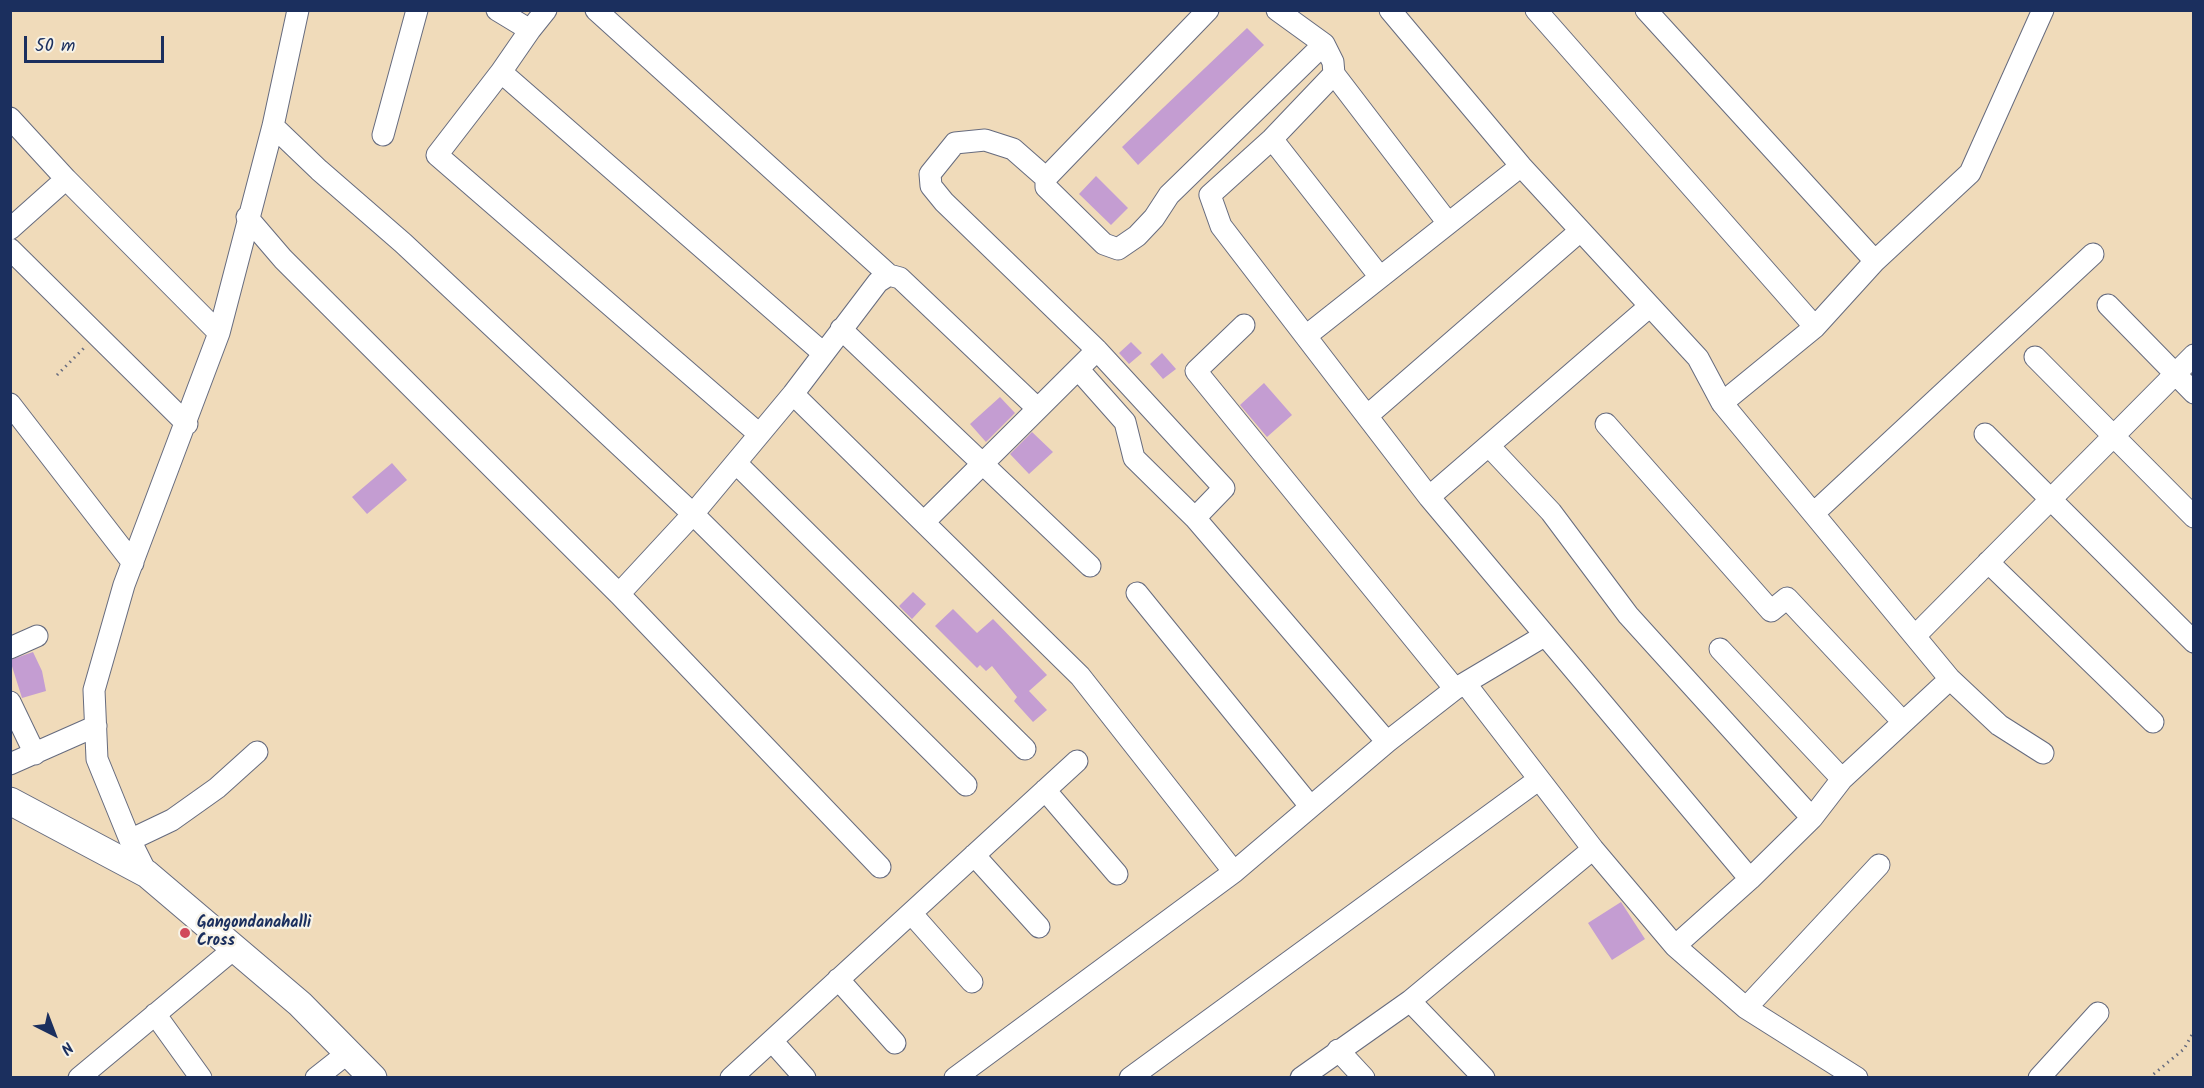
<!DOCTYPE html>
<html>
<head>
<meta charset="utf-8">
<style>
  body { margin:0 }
  #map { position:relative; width:2204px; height:1088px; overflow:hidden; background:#f0dbba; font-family:Kalam,sans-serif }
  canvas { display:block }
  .frame { position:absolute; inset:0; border:12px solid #1b2f5e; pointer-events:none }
  .north { position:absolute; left:24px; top:1004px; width:60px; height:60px; -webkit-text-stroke:4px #f7f3e8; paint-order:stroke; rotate:138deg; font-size:16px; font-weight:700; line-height:24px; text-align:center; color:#1b2f5e }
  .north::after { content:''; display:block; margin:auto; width:21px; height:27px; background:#1b2f5e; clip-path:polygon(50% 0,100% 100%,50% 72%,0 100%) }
  .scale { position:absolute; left:24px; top:36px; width:140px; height:27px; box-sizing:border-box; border:3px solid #1b2f5e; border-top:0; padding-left:8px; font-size:18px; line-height:21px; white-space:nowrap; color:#1b2f5e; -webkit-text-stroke:4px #f7f3e8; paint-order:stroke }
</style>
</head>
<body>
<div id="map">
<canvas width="2204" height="1088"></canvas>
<div class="frame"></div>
<div class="north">N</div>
<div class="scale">50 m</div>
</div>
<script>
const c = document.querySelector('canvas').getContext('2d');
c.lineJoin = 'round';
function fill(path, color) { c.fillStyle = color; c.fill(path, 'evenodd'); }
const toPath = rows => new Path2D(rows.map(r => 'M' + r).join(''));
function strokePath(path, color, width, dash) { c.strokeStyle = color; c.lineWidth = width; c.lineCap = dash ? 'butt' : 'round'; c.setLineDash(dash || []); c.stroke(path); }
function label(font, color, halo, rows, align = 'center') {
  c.font = font + ' Kalam,sans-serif'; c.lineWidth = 4.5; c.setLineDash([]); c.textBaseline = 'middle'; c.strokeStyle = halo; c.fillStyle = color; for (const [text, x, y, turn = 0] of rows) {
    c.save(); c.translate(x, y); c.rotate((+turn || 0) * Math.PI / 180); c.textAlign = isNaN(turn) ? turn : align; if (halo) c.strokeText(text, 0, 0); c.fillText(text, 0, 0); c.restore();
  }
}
fill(toPath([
  [1247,28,1264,45,1138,165,1122,147],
  [1096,176,1128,208,1111,225,1079,194],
  [1131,342,1142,353,1129,364,1119,353],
  [1162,353,1176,369,1163,379,1150,364],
  [1264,383,1292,415,1267,437,1240,405],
  [1000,397,1015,413,986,442,970,424],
  [1032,432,1053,452,1029,474,1010,454],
  [392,463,407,480,367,514,352,497],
  [913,592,926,604,912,619,899,606],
  [953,609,977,633,993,619,1047,675,1029,691,1047,710,1033,722,1014,701,1017,697,992,666,986,671,980,665,977,668,935,626],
  [33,652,42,671,46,691,22,698,10,660],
  [1621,902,1645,939,1612,960,1588,923]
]), '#c49dd2');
const minor = toPath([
  [497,10,530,30,546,10],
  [596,10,889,275],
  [1208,10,1046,178,1046,187,1104,244,1118,249,1137,236,1154,218,1169,195,1324,44],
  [1277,10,1324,44,1333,62,1334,74,1448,223],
  [1390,10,1521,166,1698,358,1722,403],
  [1536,10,1815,327],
  [1646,10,1875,261],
  [501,72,530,30],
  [1334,74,1272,139,1210,195,1221,226,1429,497,1750,879],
  [10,118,66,179,219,333],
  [273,126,319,170,403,243,693,514,966,785],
  [383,135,417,10],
  [1272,139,1380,277],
  [1046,178,1013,149,985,140,955,143,930,174,931,186,944,202,1097,350],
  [247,217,283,259,619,594,880,867],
  [10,229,66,179],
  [10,249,187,424],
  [2108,305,2194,393],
  [1244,325,1196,371,1455,689],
  [841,329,1090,566],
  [1306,336,1521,166],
  [2035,357,2194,517],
  [1078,369,1125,422,1134,458,1195,518],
  [793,394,1080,676,1234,872],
  [10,404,133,563],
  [1367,416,1580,231],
  [1606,424,1771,611,1787,598,1903,722],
  [759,434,437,155,501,72,823,353],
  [1985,434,2194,642],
  [1489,446,1551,512,1628,615,1812,818],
  [736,463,1025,749],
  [1429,497,1650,306],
  [1814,513,2093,254],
  [924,522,1097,350,1224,488,1195,518,1387,742],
  [1988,562,2153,722],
  [1137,593,1310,806],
  [619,594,693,514,793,394,878,282,889,275,900,278,1037,408],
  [1916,635,2194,355],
  [10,648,37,636],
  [1720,649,1842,779],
  [1950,679,1999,725,2043,753],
  [1465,683,1593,849,1675,946],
  [10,702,35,754],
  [10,764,96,726],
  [1045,790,1117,874],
  [130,840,172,820,217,788,257,752],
  [974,855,1039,927],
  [147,874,130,840,97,759,94,690,124,585,219,333,273,126,298,10],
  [911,913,972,982],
  [838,979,895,1043],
  [1410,1001,1484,1078],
  [1746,1008,1879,865],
  [155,1014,201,1078],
  [772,1041,805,1078],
  [1338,1050,1364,1078],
  [79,1078,235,948],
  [316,1078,349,1052],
  [731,1078,1077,761],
  [955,1078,1234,872,1387,742,1455,689,1544,636],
  [1130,1078,1538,780],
  [1301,1078,1410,1001,1593,849],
  [1857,1078,1746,1008,1675,946,1750,879,1812,818,1842,779,1950,679,1722,403,1815,327,1875,261,1970,173,2043,10],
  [2039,1078,2098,1013]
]);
const major = toPath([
  [10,801,147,874,300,1004,373,1078]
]);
strokePath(minor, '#666b7e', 23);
strokePath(major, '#666b7e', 29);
strokePath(toPath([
  [57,375,84,348],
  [2149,1078,2184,1049,2194,1031]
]), '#666b7e', 3, [1.5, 4.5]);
strokePath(minor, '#fff', 21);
strokePath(major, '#fff', 27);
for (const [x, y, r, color] of [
  [185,933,6,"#d1495b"]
]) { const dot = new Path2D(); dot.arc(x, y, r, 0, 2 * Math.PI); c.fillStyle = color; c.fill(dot); strokePath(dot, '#f7f3e8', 2); }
label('bold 16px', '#1b2f5e', '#f7f3e8', [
  ["Gangondanahalli",197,924],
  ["Cross",197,942]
], 'left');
</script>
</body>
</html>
